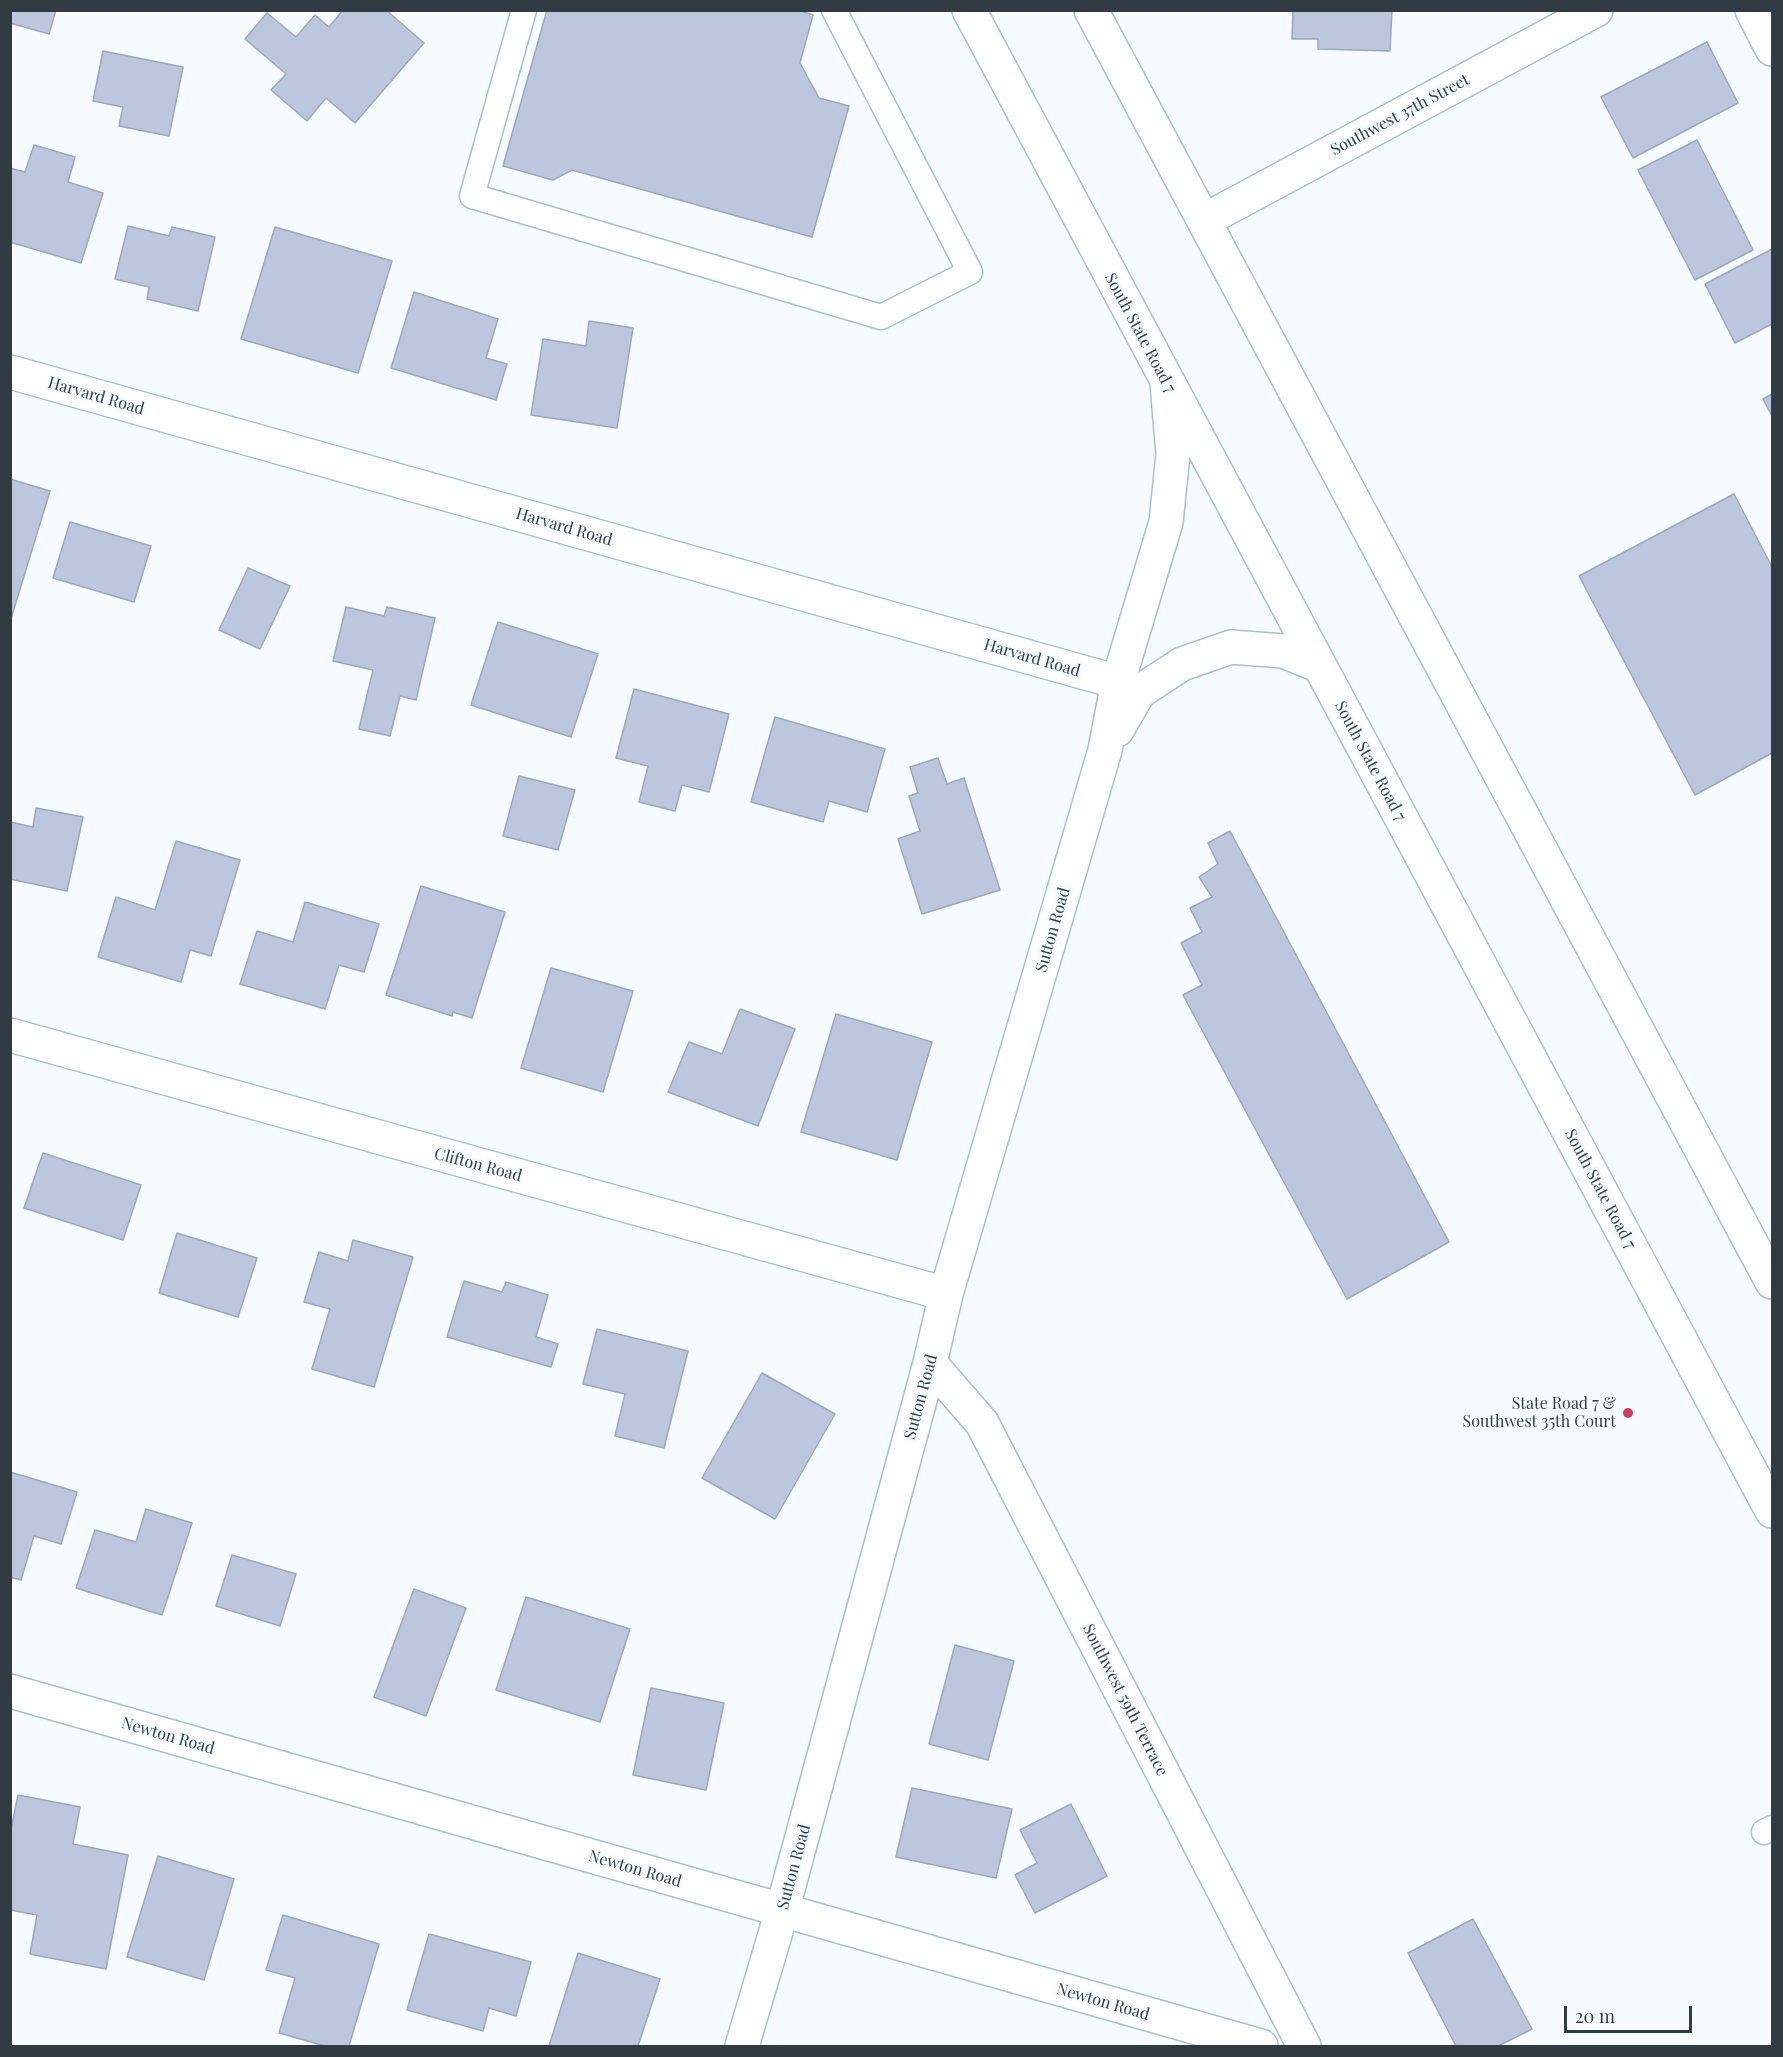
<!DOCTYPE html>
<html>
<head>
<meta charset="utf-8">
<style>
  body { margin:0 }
  #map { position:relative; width:1783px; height:2057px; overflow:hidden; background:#f6fbff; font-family:"Playfair Display",serif }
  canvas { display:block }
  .frame { position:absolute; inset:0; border:12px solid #313b42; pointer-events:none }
  .scale { position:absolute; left:1564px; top:2006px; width:128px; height:27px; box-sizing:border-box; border:3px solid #313b42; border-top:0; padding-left:8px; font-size:18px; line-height:21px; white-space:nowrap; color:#313b42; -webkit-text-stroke:4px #f6fbff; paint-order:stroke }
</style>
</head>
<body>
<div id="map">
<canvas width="1783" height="2057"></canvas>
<div class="frame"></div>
<div class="scale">20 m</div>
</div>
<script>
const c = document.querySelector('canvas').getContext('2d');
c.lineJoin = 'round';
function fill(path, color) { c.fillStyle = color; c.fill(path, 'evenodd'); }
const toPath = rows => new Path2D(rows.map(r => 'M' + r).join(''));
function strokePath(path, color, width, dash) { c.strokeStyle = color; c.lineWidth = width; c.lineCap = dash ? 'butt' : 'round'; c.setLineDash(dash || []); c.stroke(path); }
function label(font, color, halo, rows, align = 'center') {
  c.font = font + ' "Playfair Display",serif'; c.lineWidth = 6; c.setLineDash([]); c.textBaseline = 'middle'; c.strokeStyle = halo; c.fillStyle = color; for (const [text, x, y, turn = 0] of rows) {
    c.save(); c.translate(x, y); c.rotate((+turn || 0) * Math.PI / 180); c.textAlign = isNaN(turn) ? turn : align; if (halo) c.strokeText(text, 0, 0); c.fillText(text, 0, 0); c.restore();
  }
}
const building = toPath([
  [10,10,56,10,49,34,10,23,10,10],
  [343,10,386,10,424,43,355,123,326,98,307,121,271,90,286,74,245,39,267,13,296,37,315,15,329,27,343,10],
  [547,10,798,10,813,15,800,63,819,98,849,106,812,237,572,170,553,180,503,166,547,10],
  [1293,10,1392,10,1390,51,1318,49,1318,39,1292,39,1293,10],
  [1707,42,1738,103,1633,158,1601,97,1707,42],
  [103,51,183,67,169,136,119,126,123,107,93,101,103,51],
  [1697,140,1753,250,1695,280,1638,170,1697,140],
  [34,145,75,157,68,182,103,193,81,263,10,242,10,168,25,172,34,145],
  [128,226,169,236,172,227,215,237,198,311,147,299,149,287,115,279,128,226],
  [275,227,392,261,358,373,241,339,275,227],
  [1772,249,1772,324,1735,343,1705,284,1772,249],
  [414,292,498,319,486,358,507,364,496,400,391,368,414,292],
  [589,321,633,328,617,428,531,415,543,339,586,346,589,321],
  [1772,394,1772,416,1763,399,1772,394],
  [10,479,50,491,10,622,10,479],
  [1734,494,1772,567,1772,753,1695,795,1579,576,1734,494],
  [70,522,151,546,134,602,53,578,70,522],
  [248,568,290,586,260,649,219,630,248,568],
  [346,607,384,616,387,607,435,618,416,700,400,696,390,736,359,729,373,670,333,661,346,607],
  [498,622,598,654,571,737,471,705,498,622],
  [634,689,729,714,709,792,682,785,675,811,639,802,648,766,616,758,634,689],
  [775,717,885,749,867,812,829,801,823,822,751,802,775,717],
  [938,758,947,784,964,778,1000,890,922,914,898,839,920,831,909,796,918,793,910,767,938,758],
  [519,776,575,790,558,850,503,836,519,776],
  [36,808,83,817,67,891,10,879,10,822,33,827,36,808],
  [1230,831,1449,1242,1347,1299,1183,995,1202,985,1181,943,1202,932,1190,908,1212,897,1199,877,1218,864,1208,843,1230,831],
  [176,841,240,860,211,956,190,950,181,982,98,957,116,897,155,910,176,841],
  [421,886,505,912,472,1018,453,1012,452,1016,386,995,421,886],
  [305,902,379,924,364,972,339,965,325,1009,240,984,257,931,293,942,305,902],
  [551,968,633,991,603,1092,521,1068,551,968],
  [740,1009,795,1029,758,1126,668,1092,689,1042,722,1054,740,1009],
  [836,1014,932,1042,897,1160,801,1132,836,1014],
  [43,1153,141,1185,123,1240,24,1208,43,1153],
  [177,1233,257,1258,238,1317,159,1293,177,1233],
  [353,1240,413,1257,374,1387,312,1369,330,1309,304,1302,319,1252,348,1261,353,1240],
  [464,1281,502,1292,506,1282,548,1295,536,1337,558,1344,551,1367,447,1337,464,1281],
  [597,1329,688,1351,664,1448,615,1436,625,1394,583,1384,597,1329],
  [762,1373,835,1414,775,1519,702,1478,762,1373],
  [10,1472,77,1492,61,1544,34,1536,21,1580,10,1577,10,1472],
  [146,1509,192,1523,162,1615,76,1588,95,1530,136,1542,146,1509],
  [232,1555,296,1574,280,1626,216,1606,232,1555],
  [414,1589,466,1608,426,1716,374,1697,414,1589],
  [526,1597,630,1629,600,1722,496,1690,526,1597],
  [955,1645,1014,1661,988,1760,929,1744,955,1645],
  [651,1688,724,1703,706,1790,633,1775,651,1688],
  [912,1788,1012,1809,996,1878,896,1857,912,1788],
  [18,1795,80,1807,73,1844,128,1855,106,1969,30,1954,37,1915,10,1910,10,1834,18,1795],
  [1071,1804,1107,1876,1035,1913,1015,1875,1037,1863,1020,1830,1071,1804],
  [158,1856,234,1879,204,1980,127,1957,158,1856],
  [283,1915,379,1944,349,2046,325,2046,279,2033,295,1978,266,1970,283,1915],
  [1473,1919,1532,2029,1498,2046,1456,2046,1408,1953,1473,1919],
  [429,1934,531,1962,516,2016,489,2008,483,2031,407,2010,429,1934],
  [578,1953,660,1979,638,2046,549,2046,578,1953]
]);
fill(building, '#bcc7de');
strokePath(building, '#9da7be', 1.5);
const lane = toPath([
  [524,10,472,196,881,317,970,272,834,10],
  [1764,1832,1772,1828]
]);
const street = toPath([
  [1752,10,1772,49],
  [1205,220,1596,10],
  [10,372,1118,682],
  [1117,730,1139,692,1182,664,1231,647,1283,651,1318,665],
  [10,1035,946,1294],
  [930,1363,982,1423,1304,2046],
  [10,1691,1261,2046],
  [742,2046,782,1911,930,1363,946,1294,1105,750,1118,682,1166,522,1173,454,1167,383]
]);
const primary = toPath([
  [969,10,1772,1511],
  [1091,10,1772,1282]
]);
strokePath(lane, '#a8bfd0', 27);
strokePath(street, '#a8bfd0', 36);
strokePath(primary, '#a8bfd0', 36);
strokePath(lane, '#fff', 24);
strokePath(street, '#fff', 33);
strokePath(primary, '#fff', 33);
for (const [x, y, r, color] of [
  [1628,1413,6,"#cc3d5c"]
]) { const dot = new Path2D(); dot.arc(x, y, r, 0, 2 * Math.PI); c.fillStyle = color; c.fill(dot); strokePath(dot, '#f6fbff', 2); }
label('16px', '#313b42', '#f6fbff', [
  ["Southwest 37th Street",1400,115,-28],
  ["South State Road 7",1140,333,62],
  ["Harvard Road",96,396,16],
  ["Harvard Road",564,527,16],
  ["Harvard Road",1032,658,16],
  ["South State Road 7",1370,761,62],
  ["Sutton Road",1053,930,-74],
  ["Clifton Road",478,1165,15],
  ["South State Road 7",1600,1189,62],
  ["Sutton Road",921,1397,-75],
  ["Southwest 59th Terrace",1125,1700,63],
  ["Newton Road",168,1736,16],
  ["Sutton Road",794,1867,-75],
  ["Newton Road",635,1869,16],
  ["Newton Road",1103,2002,16]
]);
label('16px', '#313b42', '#f6fbff', [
  ["State Road 7 &",1616,1404],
  ["Southwest 35th Court",1616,1422]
], 'right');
</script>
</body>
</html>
